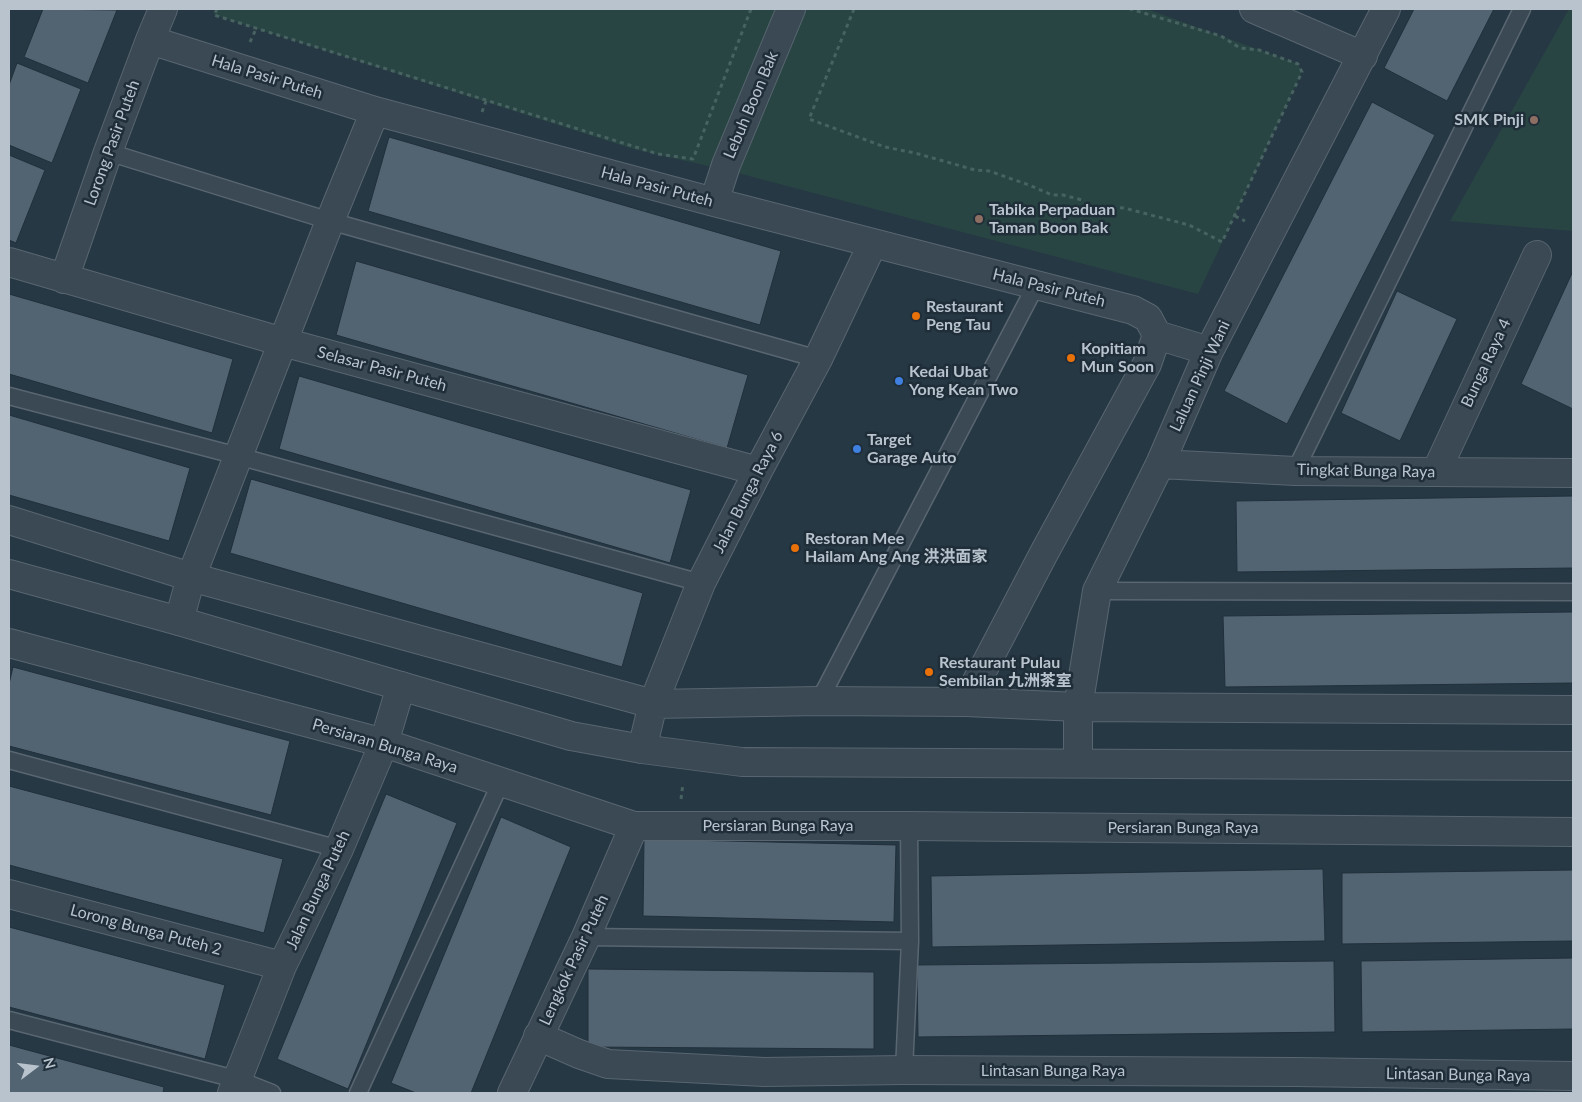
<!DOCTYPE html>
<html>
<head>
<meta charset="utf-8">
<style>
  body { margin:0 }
  #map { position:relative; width:1582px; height:1102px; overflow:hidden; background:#263844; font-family:Lato,sans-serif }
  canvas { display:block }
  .frame { position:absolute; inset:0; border:10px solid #b8c3cd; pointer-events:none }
  .north { position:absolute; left:10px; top:1042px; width:50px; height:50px; -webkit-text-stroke:4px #1f2e39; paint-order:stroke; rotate:75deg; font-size:14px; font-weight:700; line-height:20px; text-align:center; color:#b8c3cd }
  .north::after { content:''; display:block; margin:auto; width:18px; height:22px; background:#b8c3cd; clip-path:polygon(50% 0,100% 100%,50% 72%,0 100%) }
</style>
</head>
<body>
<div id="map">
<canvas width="1582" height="1102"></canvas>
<div class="frame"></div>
<div class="north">N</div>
</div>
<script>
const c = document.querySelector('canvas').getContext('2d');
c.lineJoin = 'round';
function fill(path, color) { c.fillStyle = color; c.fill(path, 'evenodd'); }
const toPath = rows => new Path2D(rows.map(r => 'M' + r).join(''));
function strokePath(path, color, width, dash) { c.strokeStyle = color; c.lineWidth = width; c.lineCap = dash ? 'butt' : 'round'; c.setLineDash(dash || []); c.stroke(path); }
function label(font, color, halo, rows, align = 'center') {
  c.font = font + ' Lato,"Noto Sans SC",sans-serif'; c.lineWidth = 5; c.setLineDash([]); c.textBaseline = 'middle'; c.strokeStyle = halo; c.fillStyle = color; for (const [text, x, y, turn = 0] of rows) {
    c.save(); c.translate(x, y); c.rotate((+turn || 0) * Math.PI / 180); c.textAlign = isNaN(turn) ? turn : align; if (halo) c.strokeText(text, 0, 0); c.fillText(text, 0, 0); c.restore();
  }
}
fill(toPath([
  [217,9,1147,9,1298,64,1302,72,1198,294,730,171,633,149,214,15],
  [1569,9,1573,9,1573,231,1450,221]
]), '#284543');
const building = toPath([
  [43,9,117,10,88,83,24,57,43,9],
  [1414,9,1494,9,1447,101,1384,68,1414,9],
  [17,63,81,89,52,163,9,145,9,85,17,63],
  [1372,102,1435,135,1287,424,1224,391,1372,102],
  [389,137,781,251,760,325,368,211,389,137],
  [9,155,45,170,16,243,9,240,9,155],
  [356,261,748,375,727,448,336,335,356,261],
  [1573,271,1573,409,1521,384,1573,271],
  [1397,291,1457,319,1400,441,1341,413,1397,291],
  [9,294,233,359,212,433,9,374,9,294],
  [299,376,691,490,670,563,279,449,299,376],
  [9,415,190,468,169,541,9,495,9,415],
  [251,479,643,593,622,667,230,553,251,479],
  [1573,496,1573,568,1237,572,1236,501,1573,496],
  [1573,612,1573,683,1225,687,1223,616,1573,612],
  [13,667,290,741,271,815,9,746,9,684,13,667],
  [9,786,283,859,264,933,9,865,9,786],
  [386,794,457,823,348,1089,277,1059,386,794],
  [501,817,571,847,471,1093,416,1093,391,1083,501,817],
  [644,839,896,845,894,922,643,916,644,839],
  [1323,869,1325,941,932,947,931,876,1323,869],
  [1573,870,1573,941,1342,944,1342,873,1573,870],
  [9,927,225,985,205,1059,9,1007,9,927],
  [1573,958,1573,1029,1362,1032,1361,961,1573,958],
  [1334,961,1335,1032,918,1037,917,965,1334,961],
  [588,969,874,972,874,1049,588,1047,588,969],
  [9,1045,164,1087,163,1093,9,1093,9,1045]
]);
fill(building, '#526371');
strokePath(building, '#21303b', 1);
const service = toPath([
  [108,152,330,221,818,359],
  [9,396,238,456,701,583],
  [1295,471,1522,9],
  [1097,591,1573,592],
  [819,701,1036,285],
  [9,760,339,849],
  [586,937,910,941],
  [9,1020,239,1080,272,1093],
  [904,1070,910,941,909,826],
  [358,1093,501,782]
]);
const minor = toPath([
  [1254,9,1363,56],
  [150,40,375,111,714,202,1133,310,1148,318,1157,335,1147,364,1044,553,966,702],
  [714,202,726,165,791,9],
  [9,262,283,342,758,471],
  [64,279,108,152,150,40,163,9],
  [1157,335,1209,351],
  [1160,464,1295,471,1573,473],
  [1436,472,1537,255],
  [9,520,191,577,653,704,819,701,966,702,1078,707,1573,710],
  [179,621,191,577,330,221,375,111],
  [9,643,384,743,634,826,909,826,1573,832],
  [642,749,653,704,701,583,758,471,818,359,873,243],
  [1078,763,1078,707,1097,591,1160,464,1209,351,1386,9],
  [9,894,282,966],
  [538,1036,579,1054,608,1064,764,1072,904,1070,1296,1072,1573,1076],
  [232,1093,282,966,339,849,384,743,401,686],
  [512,1093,586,937,634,826]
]);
const tertiary = toPath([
  [9,574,179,621,571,736,642,749,742,762,1573,766]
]);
strokePath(service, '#596671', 19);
strokePath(minor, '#596671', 30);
strokePath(tertiary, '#596671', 30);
strokePath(toPath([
  [217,9,214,15,658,154,693,159,751,9],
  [854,9,809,119,885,147,915,153,975,170,989,171,1029,185,1052,195,1063,195,1082,200,1093,211,1110,207,1124,208,1189,225,1222,242,1302,72,1298,64,1259,50,1240,48,1221,36,1130,9],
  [250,42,256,29],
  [482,112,486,101],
  [1235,216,1245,221],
  [681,799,683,783]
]), '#486261', 3, [4, 4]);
strokePath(service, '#3a4953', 16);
strokePath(minor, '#3a4953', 28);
strokePath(tertiary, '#3a4953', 28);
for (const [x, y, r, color] of [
  [1534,120,5,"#8d6e63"],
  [979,219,5,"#8d6e63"],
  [916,316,5,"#e8710a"],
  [1071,358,5,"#e8710a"],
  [899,381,5,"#3f7fe0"],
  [857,449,5,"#3f7fe0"],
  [795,548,5,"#e8710a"],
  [929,672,5,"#e8710a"]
]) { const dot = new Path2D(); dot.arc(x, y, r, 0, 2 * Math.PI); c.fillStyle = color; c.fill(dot); strokePath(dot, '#1f2e39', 2); }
label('16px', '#b8c3cd', '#1f2e39', [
  ["Hala Pasir Puteh",267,77,17],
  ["Lebuh Boon Bak",751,105,-67],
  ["Lorong Pasir Puteh",112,143,-70],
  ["Hala Pasir Puteh",657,187,15],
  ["Hala Pasir Puteh",1049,288,14],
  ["Bunga Raya 4",1486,363,-65],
  ["Selasar Pasir Puteh",382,369,15],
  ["Laluan Pinji Wani",1200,376,-65],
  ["Tingkat Bunga Raya",1366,471,1],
  ["Jalan Bunga Raya 6",748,492,-63],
  ["Persiaran Bunga Raya",385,746,17],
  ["Persiaran Bunga Raya",778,826],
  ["Persiaran Bunga Raya",1183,828],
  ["Jalan Bunga Puteh",318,890,-65],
  ["Lorong Bunga Puteh 2",146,930,15],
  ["Lengkok Pasir Puteh",574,960,-65],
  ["Lintasan Bunga Raya",1053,1071],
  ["Lintasan Bunga Raya",1458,1075,1]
]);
label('bold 16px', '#b8c3cd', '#1f2e39', [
  ["SMK Pinji",1524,120,"right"],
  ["Tabika Perpaduan",989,210],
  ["Taman Boon Bak",989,228],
  ["Restaurant",926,307],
  ["Peng Tau",926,325],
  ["Kopitiam",1081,349],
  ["Mun Soon",1081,367],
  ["Kedai Ubat",909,372],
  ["Yong Kean Two",909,390],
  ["Target",867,440],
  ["Garage Auto",867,458],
  ["Restoran Mee",805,539],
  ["Hailam Ang Ang 洪洪面家",805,557],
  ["Restaurant Pulau",939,663],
  ["Sembilan 九洲茶室",939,681]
], 'left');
</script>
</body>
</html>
